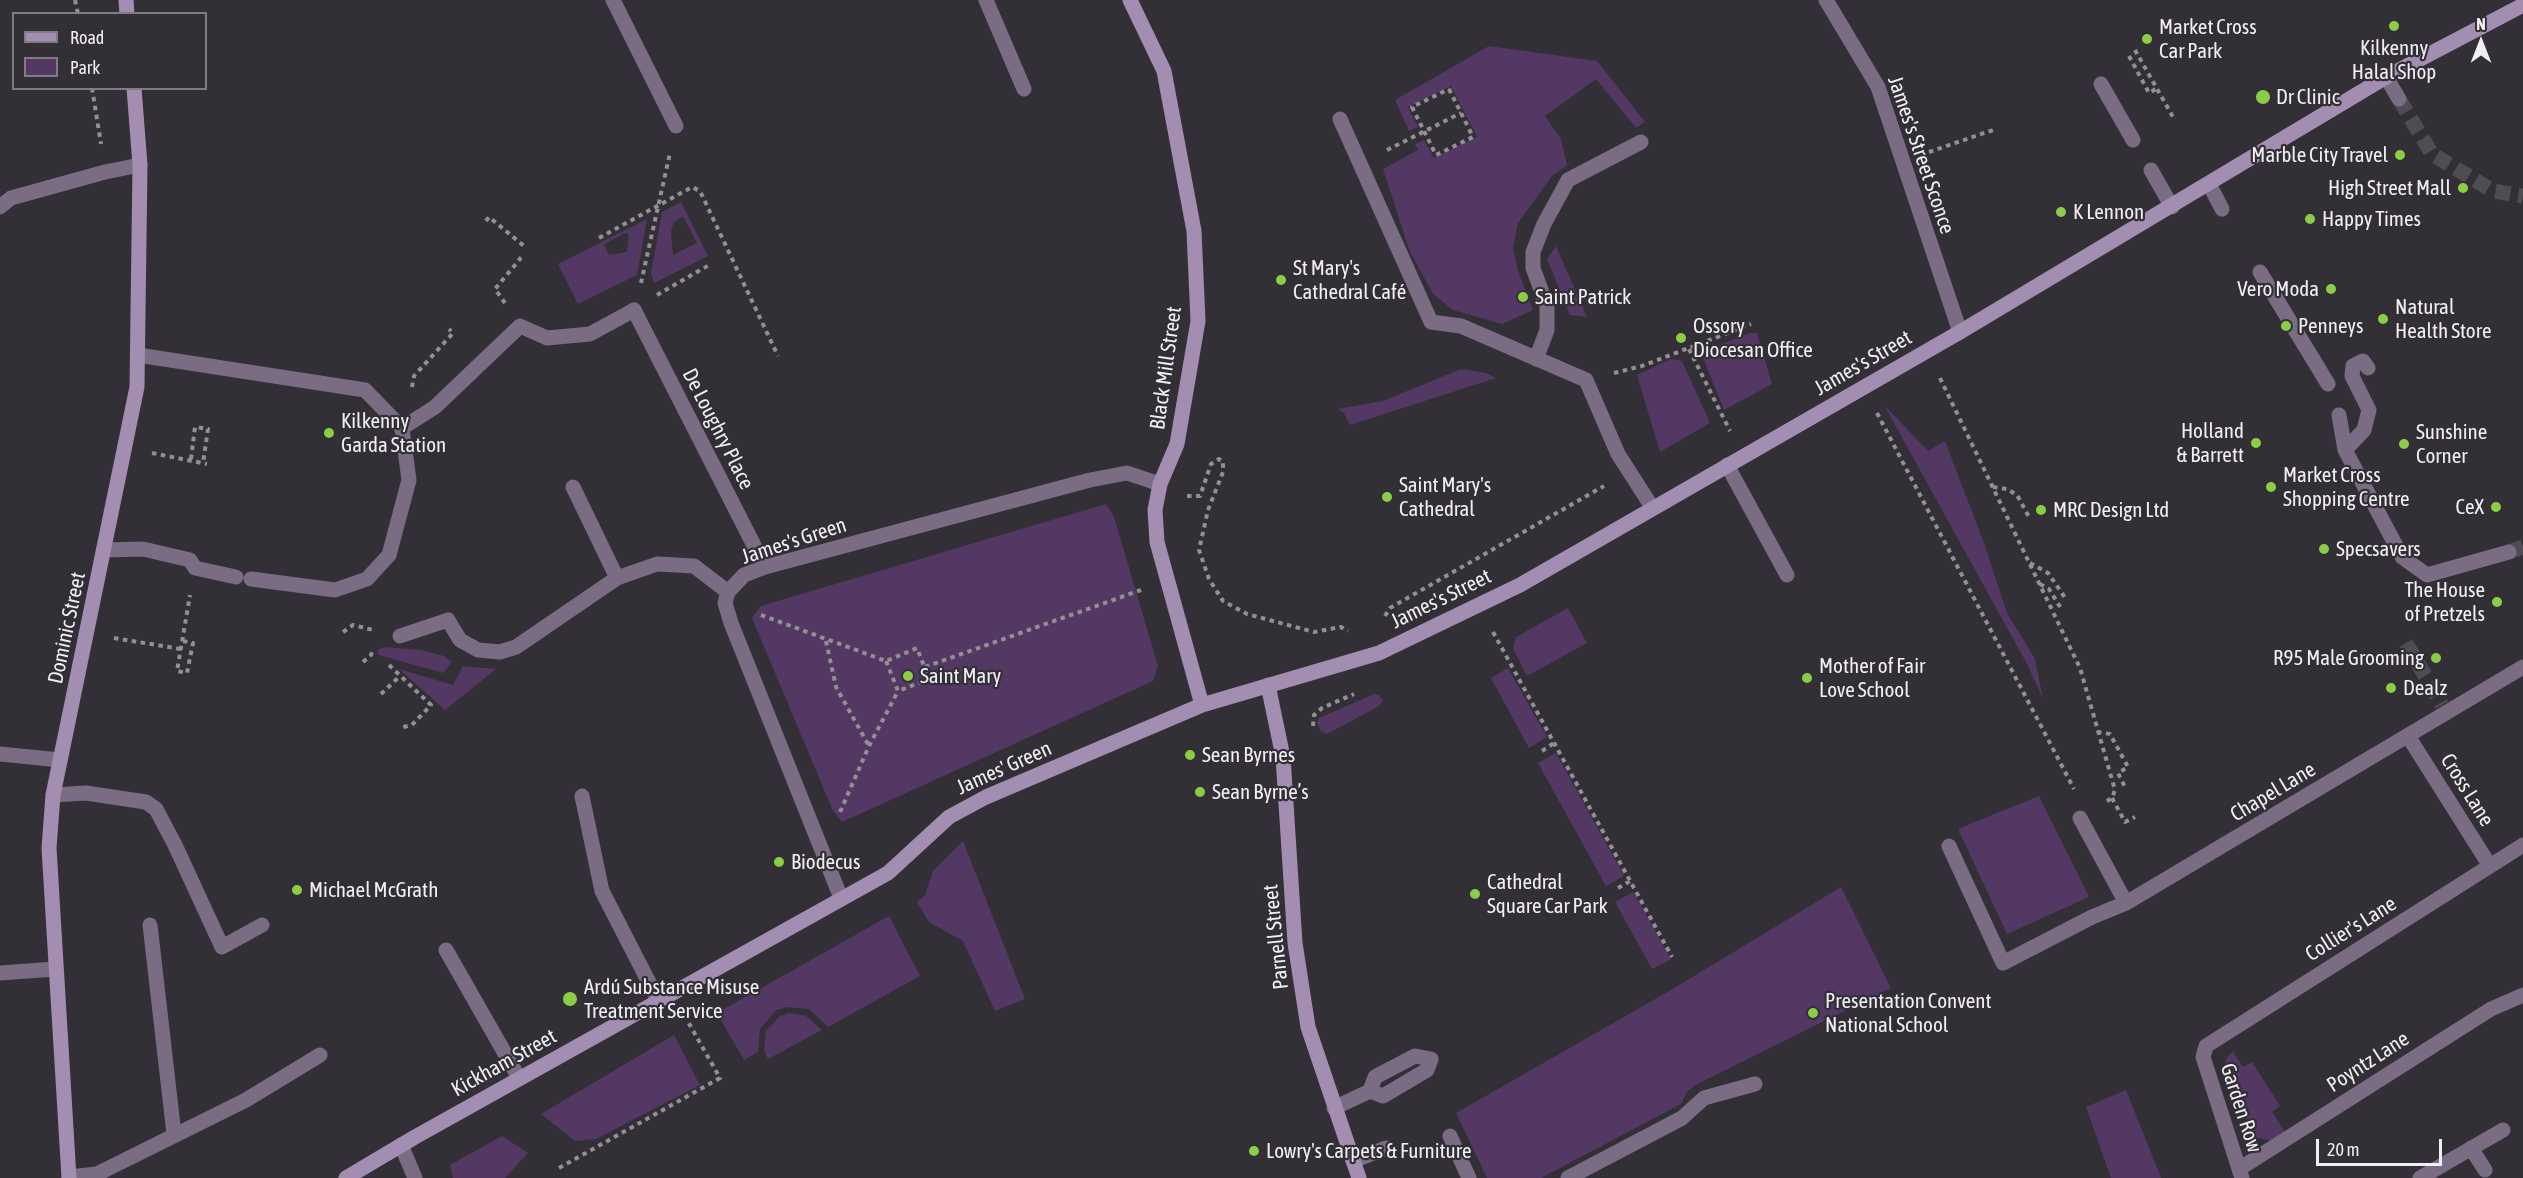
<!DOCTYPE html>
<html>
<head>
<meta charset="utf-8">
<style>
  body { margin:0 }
  #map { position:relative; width:2523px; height:1178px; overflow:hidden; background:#332f37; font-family:"Asap Condensed",sans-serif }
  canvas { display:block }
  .legend { position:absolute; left:12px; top:12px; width:195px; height:78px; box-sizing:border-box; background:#332f37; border:2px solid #7f7c83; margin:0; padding:8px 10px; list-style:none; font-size:18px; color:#f2eff4 }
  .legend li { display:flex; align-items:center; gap:12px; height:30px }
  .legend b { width:30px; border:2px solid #7f7c83 }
  .north { position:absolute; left:2451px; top:12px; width:60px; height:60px; -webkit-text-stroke:4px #332f37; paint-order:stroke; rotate:0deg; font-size:16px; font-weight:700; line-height:24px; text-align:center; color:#f2eff4 }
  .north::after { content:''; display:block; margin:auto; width:21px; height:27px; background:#f2eff4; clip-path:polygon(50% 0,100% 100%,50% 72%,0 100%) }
  .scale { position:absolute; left:2316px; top:1139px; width:126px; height:27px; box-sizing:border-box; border:3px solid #f2eff4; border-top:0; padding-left:8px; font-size:18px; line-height:21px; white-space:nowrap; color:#f2eff4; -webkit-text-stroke:4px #332f37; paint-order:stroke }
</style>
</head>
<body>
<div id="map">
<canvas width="2523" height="1178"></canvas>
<ul class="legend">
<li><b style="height:8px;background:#a38db1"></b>Road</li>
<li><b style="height:16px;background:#533863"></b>Park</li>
</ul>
<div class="north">N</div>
<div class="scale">20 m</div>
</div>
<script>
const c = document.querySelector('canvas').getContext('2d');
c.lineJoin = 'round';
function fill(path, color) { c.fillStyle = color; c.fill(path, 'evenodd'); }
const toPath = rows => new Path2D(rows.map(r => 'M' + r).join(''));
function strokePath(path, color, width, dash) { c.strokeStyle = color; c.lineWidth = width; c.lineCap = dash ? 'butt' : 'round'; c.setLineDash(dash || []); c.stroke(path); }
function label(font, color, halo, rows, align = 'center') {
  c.font = font + ' "Asap Condensed",sans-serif'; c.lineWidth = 4.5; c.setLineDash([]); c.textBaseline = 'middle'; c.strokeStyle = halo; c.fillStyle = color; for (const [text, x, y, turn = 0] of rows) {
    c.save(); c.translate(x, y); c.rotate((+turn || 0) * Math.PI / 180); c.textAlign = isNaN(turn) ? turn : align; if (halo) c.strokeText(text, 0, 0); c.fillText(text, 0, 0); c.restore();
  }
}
fill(toPath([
  [1489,46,1597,61,1645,122,1636,128,1596,79,1545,116,1561,139,1567,165,1552,176,1518,223,1513,248,1518,271,1533,310,1502,324,1453,310,1433,294,1410,252,1383,169,1418,150,1415,144,1424,140,1434,158,1477,137,1451,86,1408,107,1418,127,1409,131,1395,100],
  [681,202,708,256,654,283,651,273,662,212],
  [683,216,697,243,673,255,671,231,674,222],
  [647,219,637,275,578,304,558,264],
  [625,233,629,234,627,252,609,255,604,244],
  [1556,246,1587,317,1570,315,1547,259],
  [1749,333,1757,333,1772,384,1724,410,1702,355,1710,349],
  [1671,359,1682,361,1710,423,1660,452,1637,375],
  [1461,369,1486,373,1496,378,1350,425,1344,413,1337,409,1383,401],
  [1884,405,1928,451,1945,441,1984,543,2007,613,2035,659,2043,699,2027,664],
  [1106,504,1114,517,1158,666,1153,681,842,822,833,811,752,618,761,606],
  [1568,608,1587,643,1527,676,1513,648,1516,637],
  [384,647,421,650,444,656,452,662,443,673,379,655,377,650],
  [463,666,496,669,445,710,399,669,453,685],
  [1508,668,1547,737,1529,748,1491,678],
  [1374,694,1379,695,1383,701,1379,706,1327,734,1321,731,1317,723,1319,718],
  [1556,753,1624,876,1606,886,1538,763],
  [2039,796,2089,897,2007,934,1958,829],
  [963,841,1025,999,995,1011,963,941,929,922,917,902,925,895,933,871],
  [1841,887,1891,988,1695,1085,1687,1092,1681,1104,1541,1178,1487,1178,1456,1113,1671,990],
  [1633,892,1671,959,1652,969,1615,902],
  [889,916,920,976,828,1027,809,1009,786,1007,775,1011,760,1029,758,1052,744,1060,717,1013],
  [788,1013,806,1016,822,1030,768,1059,764,1050,766,1031,779,1017],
  [674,1035,700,1085,596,1139,575,1141,541,1114],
  [2233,1051,2243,1067,2252,1062,2280,1106,2272,1112,2285,1132,2273,1141,2254,1137,2225,1069,2226,1059],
  [2126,1090,2161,1178,2111,1178,2086,1107],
  [502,1136,528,1153,505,1178,453,1178,450,1165]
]), '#533863');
strokePath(toPath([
  [2399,99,2432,154,2493,191,2523,196],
  [2509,552,2523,547],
  [2406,643,2442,705]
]), '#504c53', 15, [15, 8]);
strokePath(toPath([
  [75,0,78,14],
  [2135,50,2173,117],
  [2129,56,2149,93,2156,89],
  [92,88,101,144],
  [1449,89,1473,137,1436,155,1412,107,1449,89],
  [1387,150,1461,113],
  [1929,152,1993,130],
  [486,221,489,217,524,246],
  [599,238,692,187,700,191,778,356],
  [641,283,670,153],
  [657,295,711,264],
  [505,303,495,289,520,259,515,255],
  [1689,349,1730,431],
  [1614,373,1642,366,1751,324],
  [1940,378,2080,668,2115,790,2112,798,2104,803],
  [412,387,414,376,453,333,449,329],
  [1877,413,2074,789],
  [152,453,207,464],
  [191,459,195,427,208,429,203,463],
  [1993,487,2007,489,2017,495,2029,517],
  [1187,496,1200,496,1211,464,1219,459,1223,461,1223,472,1208,510,1199,550,1209,579,1223,601,1247,614,1314,632,1341,627,1348,631],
  [2030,563,2048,573,2066,599],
  [2040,584,2049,589,2062,610],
  [761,615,886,661,917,648,929,679,898,691,886,661],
  [1385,616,1390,608,1604,486],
  [343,632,353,625,373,630],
  [1493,632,1672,957],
  [114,638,181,649],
  [183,641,193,643,187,673,177,671,190,595],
  [826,641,836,687,869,746],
  [363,662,371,655,373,650],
  [389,665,431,705,412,725,399,728],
  [925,667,1141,590],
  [381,694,400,676],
  [1313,726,1314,715,1322,708,1354,694],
  [2097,732,2110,734,2128,767,2118,773,2126,789],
  [1542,751,1554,743],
  [2112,798,2125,822,2135,817],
  [840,812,869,746,898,691],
  [1618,888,1630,881],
  [559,1168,720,1078,687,1020]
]), '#928f95', 4, [4.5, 4.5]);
strokePath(toPath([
  [986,0,1024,89],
  [2101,84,2133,140],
  [1340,119,1431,322,1461,326,1586,380,1618,454,1652,507],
  [2151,170,2172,207],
  [2209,184,2222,209],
  [0,207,11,198,105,172,140,165],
  [138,355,365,390,402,428,409,480,389,555,367,579,335,590,251,579],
  [1536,359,1547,330,1547,306,1533,268,1533,252,1544,224,1568,180,1641,142],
  [402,428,435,407,520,326,547,338,590,334,634,310],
  [1727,465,1787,575],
  [573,487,617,578],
  [105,550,143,549,190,560,195,568,236,577],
  [0,754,60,760],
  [582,796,602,891,658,1000],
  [150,925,174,1134],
  [446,950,519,1078],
  [0,973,55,969],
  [1334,1108,1370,1091,1375,1077,1415,1056,1431,1059,1427,1070,1383,1096,1370,1091],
  [1450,1136,1469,1178],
  [401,1145,415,1178],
  [1353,1161,1386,1148],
  [69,1177,97,1174,246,1100,320,1055],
  [1568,1178,1682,1118,1704,1098,1755,1084]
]), '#7a6c83', 15);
strokePath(toPath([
  [613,0,676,126],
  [1826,0,1878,87,1960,332],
  [2386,77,2399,99],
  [2260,272,2328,384],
  [634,310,765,567],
  [2339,415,2345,450,2402,557,2427,575,2509,552],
  [2345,450,2364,430,2369,410,2352,376,2353,366,2363,361,2368,368],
  [400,636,448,620,460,640,478,650,500,652,516,647,617,578,657,564,694,566,728,592],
  [2408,736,2490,866],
  [53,795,86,793,146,802,156,809,175,845,222,947,262,925],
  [2080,818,2126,903],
  [1949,846,2003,963,2092,917,2126,903,2523,667],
  [841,898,731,623,725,603,728,592,744,575,765,567,1090,480,1127,473,1160,484],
  [2471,1148,2485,1170],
  [2239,1169,2491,1009,2523,995],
  [2242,1178,2203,1057,2206,1046,2523,845],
  [2420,1178,2503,1130]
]), '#7a6c83', 15);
strokePath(toPath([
  [126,0,127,14],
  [1130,0,1164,71,1194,231,1198,321,1177,444,1160,484,1155,510,1157,542,1202,705],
  [1268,685,1283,757,1295,943,1308,1027,1359,1178],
  [69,1178,49,848,53,795,137,387,140,165,134,88],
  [346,1178,415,1137,888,873,949,817,986,797,1202,705,1379,653,1520,585,1960,332,2386,77,2523,5]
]), '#a38db1', 15);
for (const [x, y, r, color] of [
  [2394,26,6,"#8bce46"],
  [2147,39,6,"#8bce46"],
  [2263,97,8,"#8bce46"],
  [2400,155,6,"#8bce46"],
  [2463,188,6,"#8bce46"],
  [2061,212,6,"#8bce46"],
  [2310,219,6,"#8bce46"],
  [1281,280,6,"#8bce46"],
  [2331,289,6,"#8bce46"],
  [1523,297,6,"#8bce46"],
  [2383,319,6,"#8bce46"],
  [2286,326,6,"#8bce46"],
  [1681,338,6,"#8bce46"],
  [329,433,6,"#8bce46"],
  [2256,443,6,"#8bce46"],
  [2404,444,6,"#8bce46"],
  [2271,487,6,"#8bce46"],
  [1387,497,6,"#8bce46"],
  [2496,507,6,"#8bce46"],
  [2041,510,6,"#8bce46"],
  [2324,549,6,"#8bce46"],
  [2497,602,6,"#8bce46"],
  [2436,658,6,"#8bce46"],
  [908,676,6,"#8bce46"],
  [1807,678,6,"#8bce46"],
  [2391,688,6,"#8bce46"],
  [1190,755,6,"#8bce46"],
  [1200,792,6,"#8bce46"],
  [779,862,6,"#8bce46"],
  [297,890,6,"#8bce46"],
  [1475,894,6,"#8bce46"],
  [570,999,8,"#8bce46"],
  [1813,1013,6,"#8bce46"],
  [1254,1151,6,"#8bce46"]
]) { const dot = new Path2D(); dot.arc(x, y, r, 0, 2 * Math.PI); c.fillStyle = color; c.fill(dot); strokePath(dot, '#332f37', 2); }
label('21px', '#f2eff4', '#332f37', [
  ["Market Cross",2159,27],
  ["Car Park",2159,51],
  ["Kilkenny",2394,48,"center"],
  ["Halal Shop",2394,72,"center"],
  ["Dr Clinic",2276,97],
  ["Marble City Travel",2388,155,"right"],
  ["High Street Mall",2451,188,"right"],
  ["K Lennon",2073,212],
  ["Happy Times",2322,219],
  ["St Mary's",1293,268],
  ["Cathedral Café",1293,292],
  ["Vero Moda",2319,289,"right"],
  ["Saint Patrick",1535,297],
  ["Natural",2395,307],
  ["Health Store",2395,331],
  ["Ossory",1693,326],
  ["Diocesan Office",1693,350],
  ["Penneys",2298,326],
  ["Kilkenny",341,421],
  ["Garda Station",341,445],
  ["Holland",2244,431,"right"],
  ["& Barrett",2244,455,"right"],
  ["Sunshine",2416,432],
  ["Corner",2416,456],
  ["Market Cross",2283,475],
  ["Shopping Centre",2283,499],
  ["Saint Mary's",1399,485],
  ["Cathedral",1399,509],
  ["CeX",2484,507,"right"],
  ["MRC Design Ltd",2053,510],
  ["Specsavers",2336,549],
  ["The House",2485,590,"right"],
  ["of Pretzels",2485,614,"right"],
  ["R95 Male Grooming",2424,658,"right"],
  ["Mother of Fair",1819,666],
  ["Love School",1819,690],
  ["Saint Mary",920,676],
  ["Dealz",2403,688],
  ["Sean Byrnes",1202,755],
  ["Sean Byrne’s",1212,792],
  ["Biodecus",791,862],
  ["Cathedral",1487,882],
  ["Square Car Park",1487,906],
  ["Michael McGrath",309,890],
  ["Ardú Substance Misuse",584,987],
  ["Treatment Service",584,1011],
  ["Presentation Convent",1825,1001],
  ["National School",1825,1025],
  ["Lowry's Carpets & Furniture",1266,1151]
], 'left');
label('21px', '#f2eff4', '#332f37', [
  ["James's Street Sconce",1921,155,71],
  ["James's Street",1863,363,-30],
  ["Black Mill Street",1166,368,-82],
  ["De Loughry Place",718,429,63],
  ["James's Green",794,541,-18],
  ["James's Street",1441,599,-26],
  ["Dominic Street",67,628,-78],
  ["James' Green",1004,768,-24],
  ["Cross Lane",2467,790,58],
  ["Chapel Lane",2273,792,-31],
  ["Collier's Lane",2351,929,-32],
  ["Parnell Street",1276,937,-96],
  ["Poyntz Lane",2368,1062,-33],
  ["Kickham Street",504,1063,-29],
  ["Garden Row",2241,1108,72]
]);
</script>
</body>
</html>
